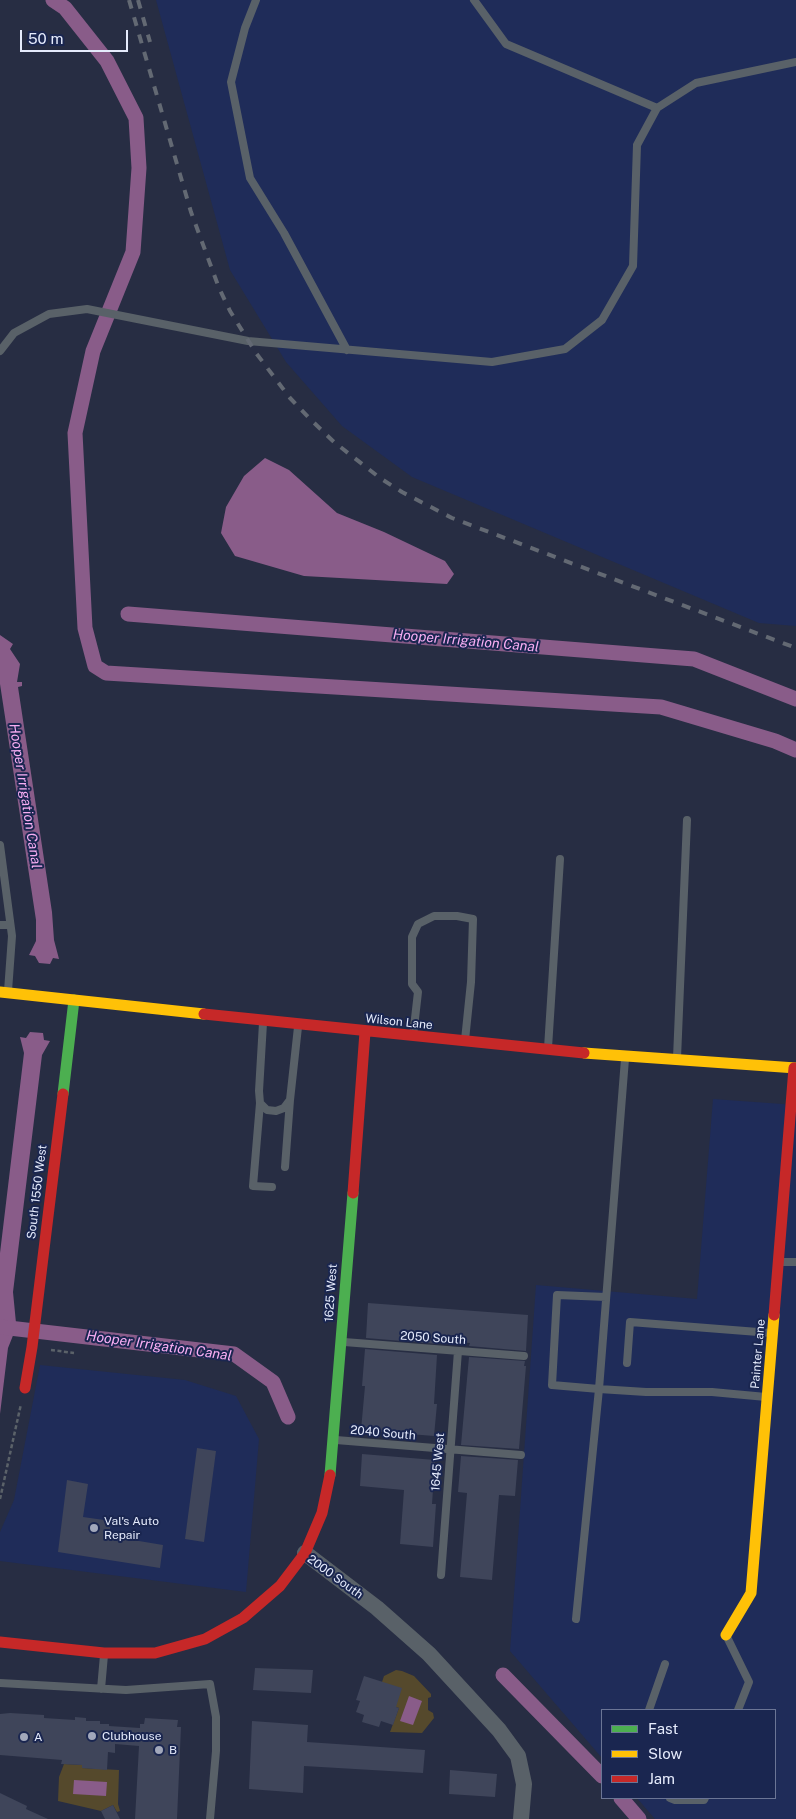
<!DOCTYPE html>
<html>
<head>
<meta charset="utf-8">
<style>
  body { margin:0 }
  #map { position:relative; width:796px; height:1819px; overflow:hidden; background:#272d43; font-family:"Public Sans",sans-serif }
  canvas { display:block }
  .legend { position:absolute; left:601px; top:1709px; width:175px; height:90px; box-sizing:border-box; background:#1a2650; border:1px solid #6b7595; margin:0; padding:6px 9px; list-style:none; font-size:15px; color:#e5ebfc }
  .legend li { display:flex; align-items:center; gap:10px; height:25px }
  .legend b { width:25px; border:1px solid #6b7595 }
  .scale { position:absolute; left:20px; top:30px; width:108px; height:22px; box-sizing:border-box; border:2px solid #e5ebfc; border-top:0; padding-left:6px; font-size:15px; line-height:18px; white-space:nowrap; color:#e5ebfc; -webkit-text-stroke:4px #1a2650; paint-order:stroke }
</style>
</head>
<body>
<div id="map">
<canvas width="796" height="1819"></canvas>
<ul class="legend">
<li><b style="height:6px;background:#4caf50"></b>Fast</li>
<li><b style="height:6px;background:#ffc107"></b>Slow</li>
<li><b style="height:6px;background:#c62828"></b>Jam</li>
</ul>
<div class="scale">50 m</div>
</div>
<script>
const c = document.querySelector('canvas').getContext('2d');
c.lineJoin = 'round';
function fill(path, color) { c.fillStyle = color; c.fill(path, 'evenodd'); }
const toPath = rows => new Path2D(rows.map(r => 'M' + r).join(''));
function strokePath(path, color, width, dash) { c.strokeStyle = color; c.lineWidth = width; c.lineCap = dash ? 'butt' : 'round'; c.setLineDash(dash || []); c.stroke(path); }
function label(font, color, halo, rows, align = 'center') {
  c.font = font + ' "Public Sans",sans-serif'; c.lineWidth = 4; c.setLineDash([]); c.textBaseline = 'middle'; c.strokeStyle = halo; c.fillStyle = color; for (const [text, x, y, turn = 0] of rows) {
    c.save(); c.translate(x, y); c.rotate((+turn || 0) * Math.PI / 180); c.textAlign = isNaN(turn) ? turn : align; if (halo) c.strokeText(text, 0, 0); c.fillText(text, 0, 0); c.restore();
  }
}
fill(toPath([
  [156,0,796,0,796,626,759,623,412,477,342,426,286,362,230,270],
  [713,1099,796,1105,796,1819,655,1819,637,1798,775,1798,775,1710,602,1710,602,1758,510,1651,536,1285,697,1299],
  [40,1365,185,1380,236,1396,259,1439,246,1592,0,1561,0,1532,14,1500]
]), '#1f2c59');
fill(toPath([
  [396,1670,402,1671,414,1676,431,1694,431,1697,428,1698,428,1710,433,1713,434,1718,422,1733,390,1732,399,1708,396,1707,382,1682,384,1676],
  [64,1764,82,1765,82,1768,119,1770,118,1804,120,1811,117,1812,113,1805,101,1811,58,1801,59,1777]
]), '#55492c');
fill(toPath([
  [265,458,289,470,337,513,384,532,445,561,454,574,447,584,304,576,235,556,221,533,226,507,244,476],
  [0,635,13,644,10,649,20,664,17,682,22,682,22,686,18,687,52,912,54,940,59,959,53,958,50,964,39,963,35,956,29,955,36,941,36,920,0,684],
  [30,1032,43,1033,44,1040,50,1041,42,1055,13,1292,16,1323,14,1333,8,1348,0,1414,0,1253,24,1053,20,1037,26,1038],
  [409,1696,422,1701,413,1725,400,1721],
  [74,1780,107,1782,106,1796,73,1794]
]), '#895c89');
strokePath(toPath([
  [53,0,65,8,107,61,136,118,139,168,133,252,93,351,75,433,85,628,95,666,106,673,661,707,775,741,796,750],
  [128,614,694,659,796,699],
  [0,1327,234,1354,273,1382,288,1417],
  [503,1675,602,1776],
  [621,1798,639,1819]
]), '#895c89', 15);
fill(toPath([
  [368,1303,528,1315,526,1351,469,1346,470,1343,439,1340,438,1344,366,1338],
  [365,1349,437,1355,434,1404,437,1404,434,1436,361,1430,365,1386,362,1386],
  [469,1357,525,1361,524,1366,526,1366,519,1449,461,1445],
  [197,1448,216,1451,204,1542,185,1539],
  [362,1454,435,1460,432,1504,436,1504,433,1547,400,1544,404,1490,360,1486],
  [461,1456,518,1460,515,1496,499,1495,492,1580,460,1577,467,1493,458,1492],
  [67,1480,88,1484,83,1517,111,1521,109,1536,163,1545,160,1568,58,1552],
  [255,1668,313,1670,311,1693,253,1690],
  [364,1676,402,1688,396,1707,399,1708,393,1725,381,1721,379,1727,362,1722,364,1715,356,1712,360,1701,356,1700],
  [10,1713,44,1715,44,1718,75,1720,75,1717,86,1718,86,1721,100,1721,100,1724,109,1724,109,1726,140,1728,140,1724,144,1724,145,1718,178,1720,177,1727,181,1727,177,1819,135,1819,139,1746,115,1744,115,1753,108,1752,107,1770,82,1768,82,1765,61,1764,62,1760,0,1755,0,1714],
  [252,1721,308,1725,307,1742,425,1750,423,1773,304,1766,303,1793,249,1789],
  [450,1770,497,1774,495,1797,449,1794],
  [0,1793,27,1806,26,1809,48,1819,0,1819],
  [113,1805,120,1819,105,1819,101,1811]
]), '#3f455a');
strokePath(toPath([
  [51,1350,74,1353],
  [0,1499,21,1404]
]), '#5b6269', 2.5, [4, 2.5]);
strokePath(toPath([
  [256,0,245,28,231,82,250,178,284,233,347,350],
  [474,0,506,44,657,108],
  [0,351,14,333,49,314,87,309,248,341,492,362,565,349,602,320,633,266,637,145,657,108,696,83,796,62],
  [0,845,12,936,8,991],
  [0,925,10,925],
  [263,1023,259,1091,260,1103,267,1110,276,1111,284,1108,290,1100,298,1027],
  [413,1036,418,992,412,984,412,937,418,924,434,916,457,916,473,919,471,982,465,1040],
  [548,1048,560,859],
  [677,1058,687,820],
  [625,1059,599,1389,646,1392,712,1392,766,1397],
  [260,1103,253,1186,272,1187],
  [285,1167,290,1100],
  [781,1262,796,1262],
  [344,1342,524,1356],
  [627,1363,630,1322,771,1333],
  [336,1440,521,1455],
  [441,1575,458,1351],
  [576,1619,599,1389,552,1385,557,1295,606,1297],
  [727,1637,749,1682,738,1710],
  [0,1683,126,1690,210,1684,216,1717,216,1751,210,1819],
  [101,1689,104,1655],
  [649,1710,665,1664],
  [670,1798,675,1800,704,1800,705,1798]
]), '#596168', 8);
strokePath(toPath([
  [305,1553,377,1608,429,1654,499,1730,518,1756,524,1784,521,1819]
]), '#596168', 16);
strokePath(toPath([
  [63,1094,74,1000],
  [330,1475,353,1193]
]), '#4caf50', 11);
strokePath(toPath([
  [0,992,204,1014],
  [584,1053,796,1068],
  [726,1635,751,1593,774,1315]
]), '#ffc107', 11);
strokePath(toPath([
  [204,1014,584,1053],
  [353,1193,365,1032],
  [774,1315,794,1068],
  [25,1388,32,1347,63,1094],
  [0,1642,104,1653,155,1653,205,1639,243,1618,280,1586,305,1553,322,1513,330,1475]
]), '#c62828', 11);
strokePath(toPath([
  [129,0,191,212,219,288,230,311,256,353,290,398,310,419,334,442,380,478,402,492,452,518,796,648],
  [138,0,150,42]
]), '#636973', 4, [9, 9]);
for (const [x, y, r, color] of [
  [94,1528,5,"#a2a8bb"],
  [92,1736,5,"#a2a8bb"],
  [24,1737,5,"#a2a8bb"],
  [159,1750,5,"#a2a8bb"]
]) { const dot = new Path2D(); dot.arc(x, y, r, 0, 2 * Math.PI); c.fillStyle = color; c.fill(dot); strokePath(dot, '#1a2650', 2); }
label('12px', '#e5ebfc', '#1a2650', [
  ["Wilson Lane",399,1022,6],
  ["South 1550 West",37,1192,-83],
  ["1625 West",331,1293,-86],
  ["2050 South",433,1338,4],
  ["Painter Lane",758,1354,-85],
  ["2040 South",383,1433,5],
  ["1645 West",438,1462,-85],
  ["2000 South",335,1577,36]
]);
label('12px', '#e5ebfc', '#1a2650', [
  ["Val's Auto",104,1521],
  ["Repair",104,1535],
  ["Clubhouse",102,1736],
  ["A",34,1737],
  ["B",169,1750]
], 'left');
label('italic 14px', '#f8aef3', '#1a2650', [
  ["Hooper Irrigation Canal",466,641,5],
  ["Hooper Irrigation Canal",25,796,81],
  ["Hooper Irrigation Canal",159,1346,8]
]);
</script>
</body>
</html>
